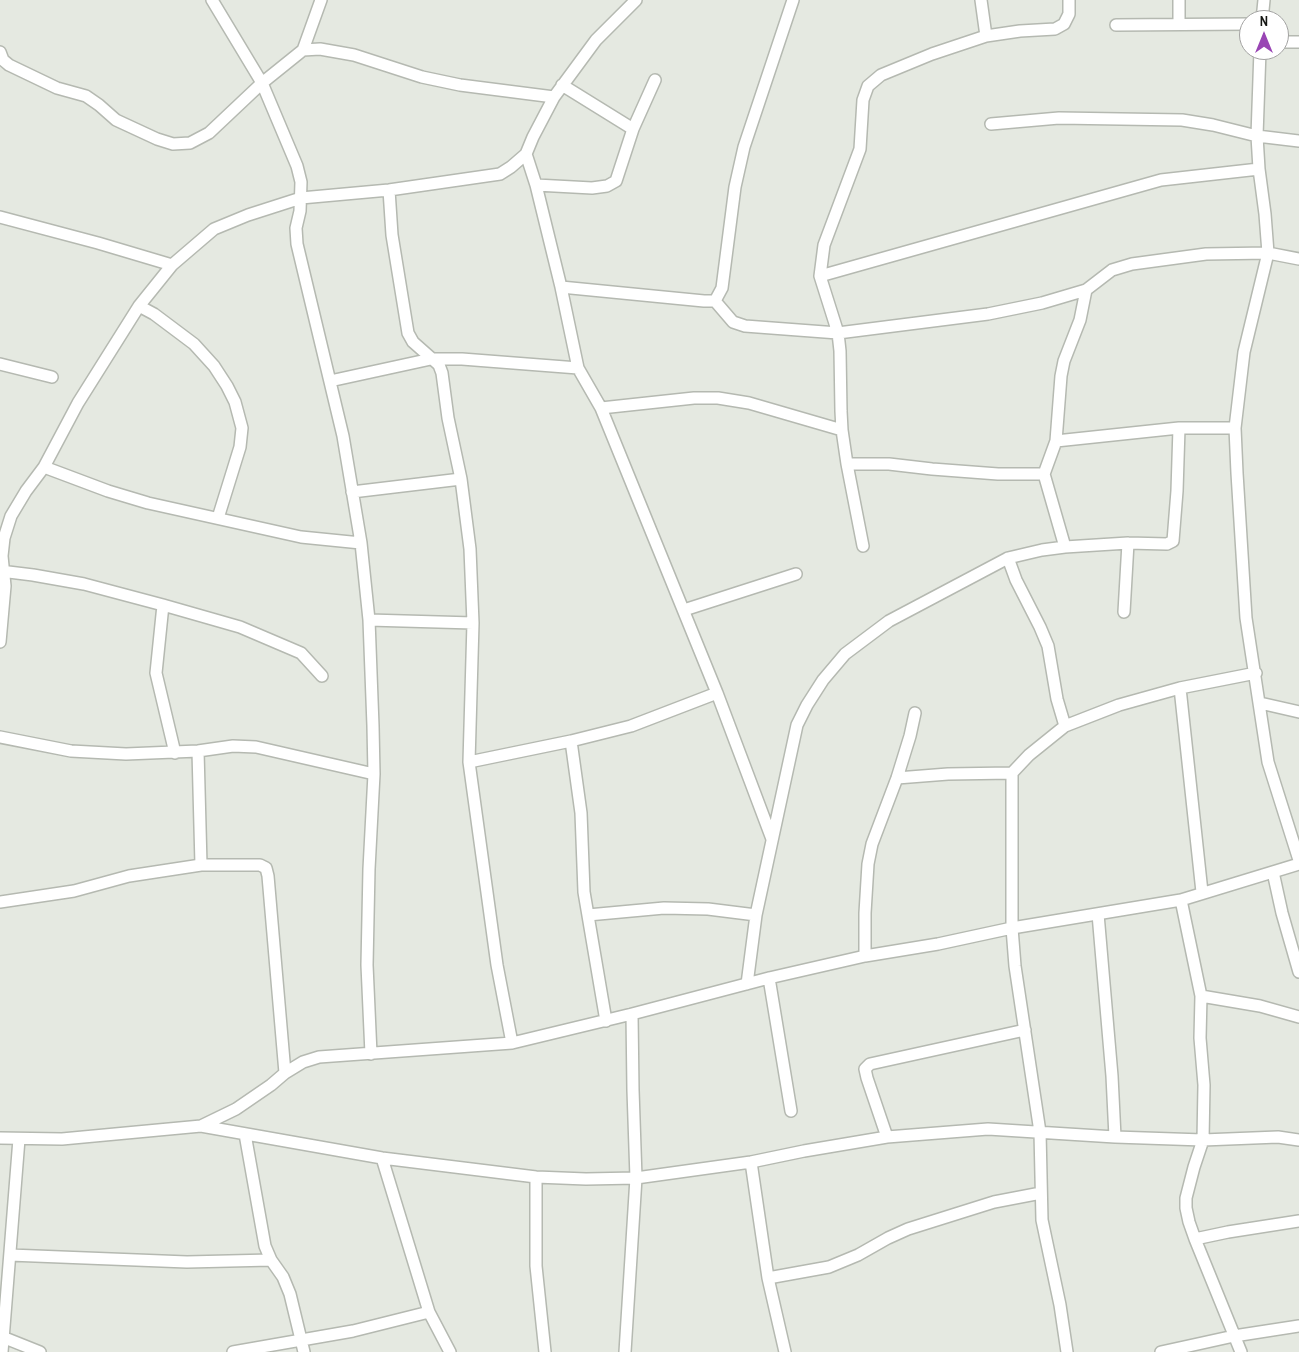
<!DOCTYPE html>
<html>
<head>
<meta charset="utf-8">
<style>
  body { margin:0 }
  #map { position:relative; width:1299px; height:1352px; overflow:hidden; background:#e5e9e1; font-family:"Archivo Narrow",sans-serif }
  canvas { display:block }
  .north { position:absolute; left:1239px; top:10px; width:50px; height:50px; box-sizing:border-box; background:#fff; border:1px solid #a2a2a1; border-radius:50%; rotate:0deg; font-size:14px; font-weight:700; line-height:20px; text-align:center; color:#161714 }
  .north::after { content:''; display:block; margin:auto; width:18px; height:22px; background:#9945b4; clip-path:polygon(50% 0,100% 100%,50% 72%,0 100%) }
</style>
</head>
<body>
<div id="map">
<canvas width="1299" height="1352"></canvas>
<div class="north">N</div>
</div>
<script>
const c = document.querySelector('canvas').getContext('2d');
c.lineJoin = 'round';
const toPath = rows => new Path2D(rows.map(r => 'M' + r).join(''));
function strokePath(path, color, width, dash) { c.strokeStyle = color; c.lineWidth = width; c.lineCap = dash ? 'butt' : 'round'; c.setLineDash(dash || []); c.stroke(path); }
const minor = toPath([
  [212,0,262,83,297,166,301,182,300,211,296,228,297,244,343,436,361,543,369,620,373,726,374,774,369,869,367,965,371,1054],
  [981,0,986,36],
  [1262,20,1264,0],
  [1179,23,1179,0],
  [1116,25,1249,24],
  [1279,42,1299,42],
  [303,50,321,0],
  [1260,50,1257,136,1259,169,1265,214,1268,253,1244,352,1235,428,1237,473,1246,618,1268,762,1299,860],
  [0,52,3,60,9,65,57,88,86,96,99,105,116,120,157,139,173,144,190,143,209,133,262,83,303,50,320,49,354,55,422,77,460,85,554,97],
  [562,85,633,129],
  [991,124,1059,118,1182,120,1213,125,1257,136,1299,141],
  [526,154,536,185,561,287,578,368,601,408,717,693,772,839],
  [536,185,592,188,607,186,616,181,633,129,655,80],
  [389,190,392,235,408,333,413,342,439,365,442,373,448,418,461,479,470,549,473,623,469,762,497,965,512,1043],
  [0,217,98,243,172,265],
  [820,276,1161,180,1259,169],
  [561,287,704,301,715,301,722,288,735,187,744,147,793,0],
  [715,301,733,322,745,326,838,333,988,314,1042,303,1086,290,1112,270,1132,264,1206,254,1268,253,1299,259],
  [139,306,154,314,194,344,214,366,227,386,235,402,242,428,240,447,218,518],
  [0,364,52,377],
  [330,381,431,359,462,359,578,368],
  [601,408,694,398,718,398,749,403,842,430],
  [1056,441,1061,376,1064,361,1080,320,1086,290],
  [847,464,889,464,932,469,998,474,1044,474,1056,441,1179,428,1235,428],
  [44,467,108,491,148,503,301,537,361,543],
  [1044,474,1065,547],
  [352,492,461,479],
  [863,546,847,464,842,430,841,411,840,351,838,333,820,276,824,245,860,149,863,100,868,86,881,75,932,54,986,36,1020,31,1055,29,1064,24,1069,14,1069,0],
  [1008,558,1016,580,1040,627,1048,646,1057,699,1065,726],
  [0,571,33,575,84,584,163,605,240,627,301,653,322,676],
  [163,605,156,673,175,753],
  [684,610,796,574],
  [1124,612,1128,543],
  [369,620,473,623],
  [0,642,5,586,2,556,4,538,11,516,26,491,44,467,78,403,139,306,172,265,214,229,248,215,301,198,389,190,500,174,511,167,526,154,533,137,554,97,596,40,636,0],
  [1180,688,1202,892],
  [1260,703,1299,712],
  [0,737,71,751,126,754,198,751,233,746,256,747,374,774],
  [571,741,581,813,584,892,606,1021],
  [198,751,201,865],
  [469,762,571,741,631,726,717,693],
  [897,778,948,774,1012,773],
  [1273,872,1282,913,1299,972],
  [1181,900,1201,996,1200,1038,1204,1085,1203,1140,1194,1167,1186,1198,1186,1208,1189,1222,1195,1239,1241,1352],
  [0,902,74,891,129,876,201,865,260,865,266,868,268,876,285,1073],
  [1098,914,1112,1076,1115,1137],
  [588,915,664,908,708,909,756,915],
  [865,956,865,913,868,864,872,844,897,778,910,736,915,713],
  [769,978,791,1111],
  [747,984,756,915,797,725,807,705,823,680,845,654,889,621,1008,558,1042,550,1065,547,1128,543,1167,544,1173,541,1177,491,1179,428],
  [1201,996,1260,1006,1299,1017],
  [201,1126,236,1109,271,1085,285,1073,303,1062,319,1057,512,1043,632,1014,769,978,865,956,938,944,1012,928,1181,900,1299,864],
  [245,1134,265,1246,271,1260,283,1277,290,1294,304,1352],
  [887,1137,867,1078,865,1069,870,1064,1025,1030],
  [0,1138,62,1139,201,1126,382,1158,536,1177,586,1179,636,1178,751,1162,804,1151,887,1137,988,1129,1115,1137,1203,1140,1278,1137,1299,1140],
  [382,1158,429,1312,450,1352],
  [751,1162,768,1278,785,1352],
  [536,1177,536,1266,545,1352],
  [1195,1239,1228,1232,1299,1221],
  [10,1255,187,1262,271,1260],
  [768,1278,829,1267,858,1255,888,1238,908,1229,994,1202,1041,1193],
  [0,1336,40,1352],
  [2,1352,19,1139],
  [233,1352,353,1331,429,1312],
  [625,1352,636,1178,633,1090,632,1014],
  [1067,1352,1060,1305,1042,1220,1040,1132,1015,966,1012,928,1012,773,1029,755,1065,726,1119,705,1180,688,1256,673],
  [1161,1352,1234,1336,1299,1326]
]);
strokePath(minor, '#b5b9b1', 14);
strokePath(minor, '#fff', 11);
</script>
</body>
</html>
